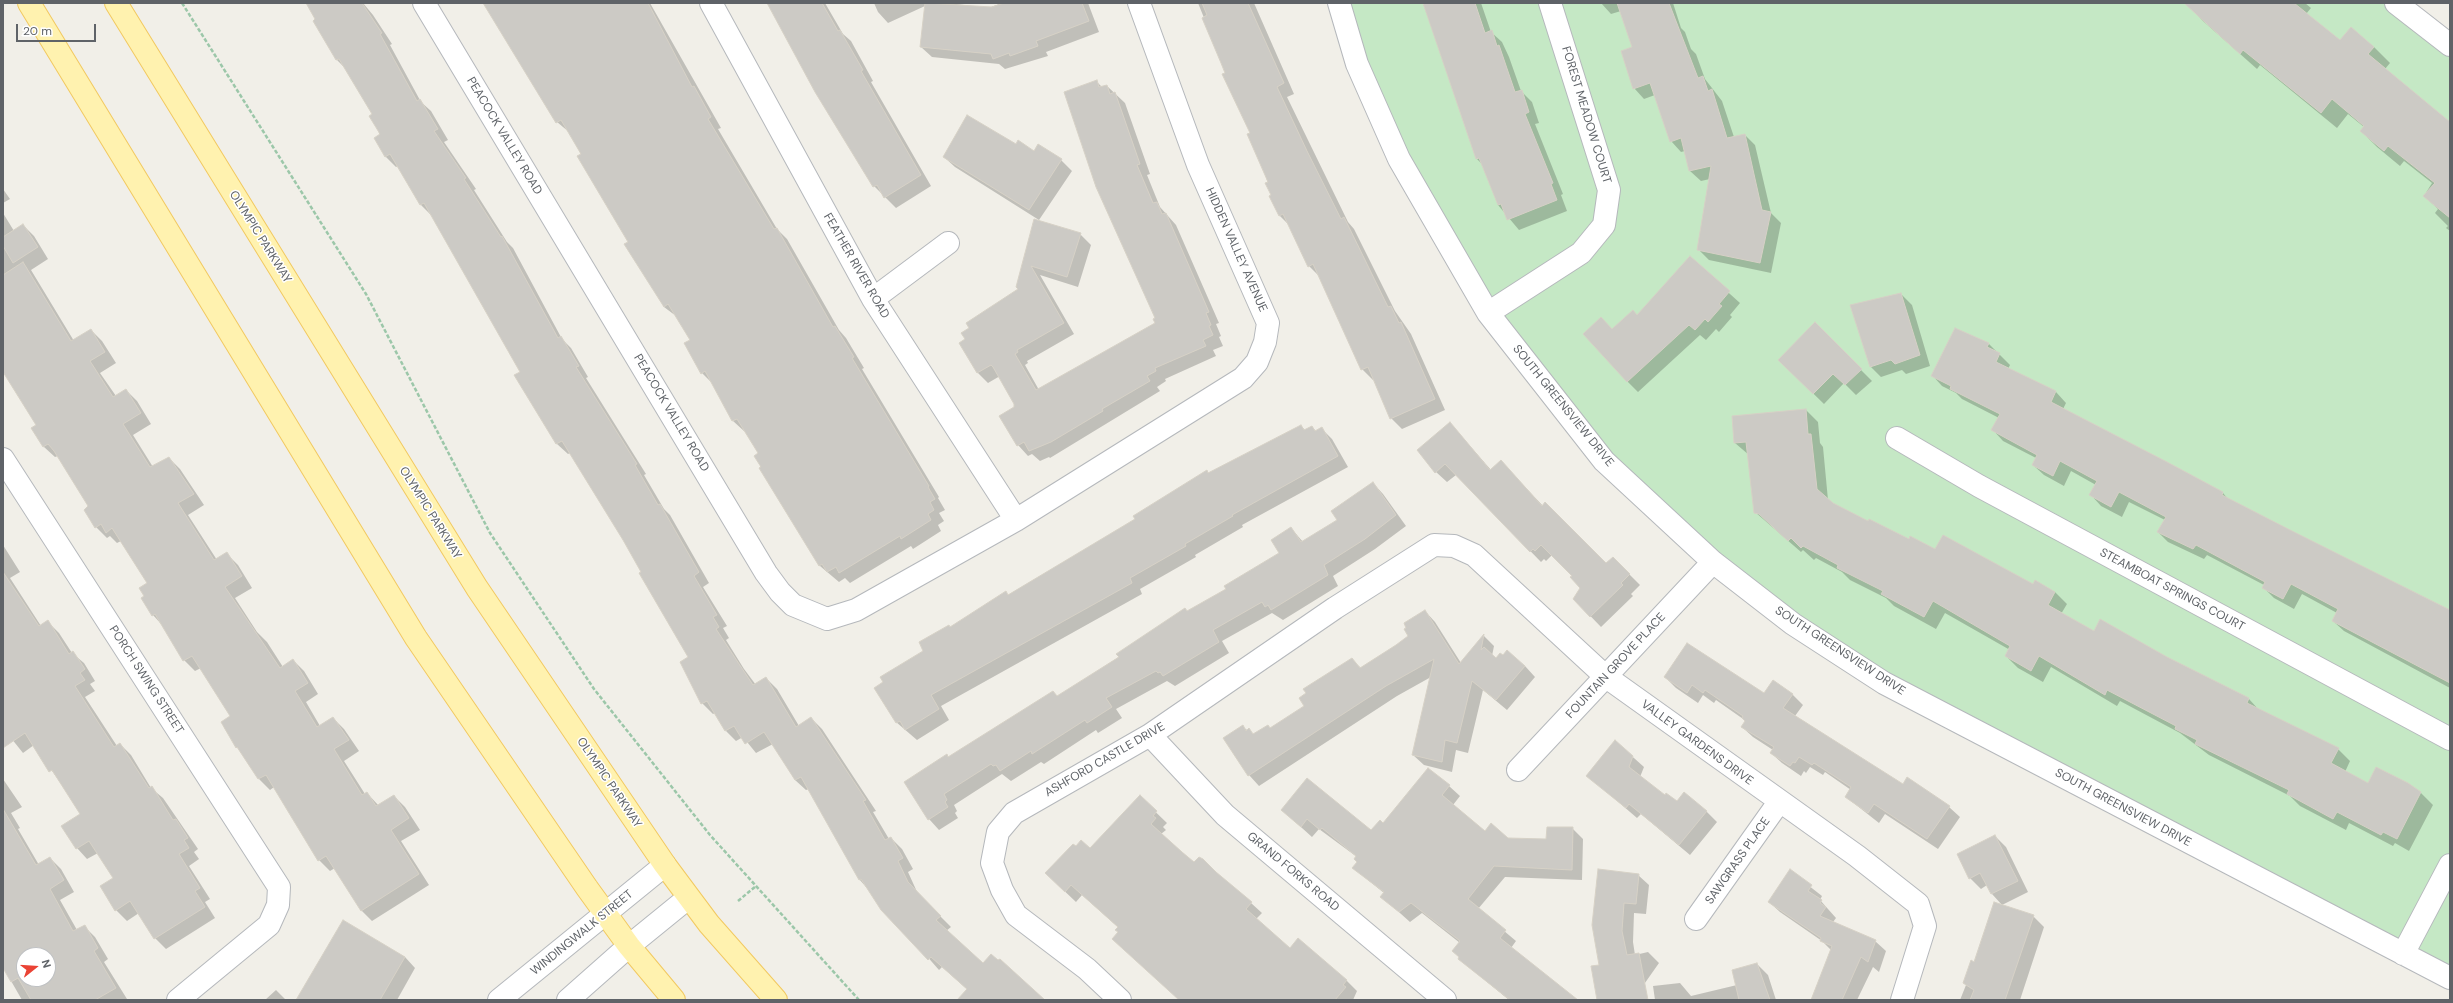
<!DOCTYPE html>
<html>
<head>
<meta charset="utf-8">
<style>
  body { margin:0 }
  #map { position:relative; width:2453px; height:1003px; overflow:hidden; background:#f1efe8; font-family:"DM Sans",sans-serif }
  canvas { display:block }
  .frame { position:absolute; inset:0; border:4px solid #5f6368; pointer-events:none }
  .north { position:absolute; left:16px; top:947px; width:40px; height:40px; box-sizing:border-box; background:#fff; border:1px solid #bfc1c3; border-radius:50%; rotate:73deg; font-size:11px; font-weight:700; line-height:16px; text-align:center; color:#5f6368 }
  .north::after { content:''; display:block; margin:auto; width:14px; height:18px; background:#ea4335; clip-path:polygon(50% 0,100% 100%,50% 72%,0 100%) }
  .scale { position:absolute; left:16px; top:24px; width:80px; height:18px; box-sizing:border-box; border:2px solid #5f6368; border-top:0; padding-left:5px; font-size:12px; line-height:14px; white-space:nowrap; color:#5f6368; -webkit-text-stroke:3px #fff; paint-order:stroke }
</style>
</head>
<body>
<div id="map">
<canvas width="2453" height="1003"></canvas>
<div class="frame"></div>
<div class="north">N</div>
<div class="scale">20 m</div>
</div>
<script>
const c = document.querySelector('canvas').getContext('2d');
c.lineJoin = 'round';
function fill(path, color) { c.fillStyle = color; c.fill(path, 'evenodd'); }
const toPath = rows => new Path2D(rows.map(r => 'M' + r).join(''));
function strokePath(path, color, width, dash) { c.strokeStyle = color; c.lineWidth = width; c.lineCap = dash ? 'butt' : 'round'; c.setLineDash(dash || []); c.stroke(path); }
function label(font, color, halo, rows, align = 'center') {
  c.font = font + ' "DM Sans",sans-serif'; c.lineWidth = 3; c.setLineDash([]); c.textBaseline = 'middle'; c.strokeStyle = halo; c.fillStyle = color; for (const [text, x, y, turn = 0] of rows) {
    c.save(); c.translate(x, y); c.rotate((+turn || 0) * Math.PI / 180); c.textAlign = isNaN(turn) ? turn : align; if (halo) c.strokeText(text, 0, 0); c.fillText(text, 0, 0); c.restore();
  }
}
fill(toPath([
  [1337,3,2395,3,2450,48,2450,978,1933,710,1666,522,1454,261]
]), '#c5e8c5');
fill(toPath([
  [307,3,363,3,373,15,392,44,390,45,421,102,431,111,448,140,444,142,476,189,474,190,507,242,513,248,562,339,571,348,588,377,586,378,646,474,644,475,664,509,670,515,709,583,703,587,727,626,723,628,729,638,726,640,744,669,756,685,766,678,777,689,799,726,811,718,822,729,876,811,873,812,889,839,891,838,902,849,913,869,908,872,918,894,951,927,946,931,983,964,1044,1000,979,1000,942,967,939,970,859,879,809,789,806,790,795,780,773,744,756,753,743,737,736,741,726,731,715,713,713,714,702,703,689,657,624,539,570,453,568,454,557,444,516,376,521,372,432,216,421,205,398,166,396,167,385,156,374,114,346,69,337,60],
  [484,3,650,3,721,128,718,129,777,229,787,239,839,330,846,338,864,368,862,369,939,497,938,498,945,510,939,513,944,521,938,525,941,531,913,549,911,546,850,583,845,578,839,582,820,566,760,468,760,454,746,430,744,431,733,421,713,384,702,373,691,340,676,316,664,307,569,132,557,122],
  [768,3,825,3,843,34,851,41,873,81,871,82,931,186,896,208,874,186],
  [874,3,948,3,988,8,1002,3,1088,3,1099,32,1046,52,1048,56,1005,69,999,64,932,57,921,47,925,6,888,23,878,12],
  [1198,3,1254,3,1294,94,1287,97,1348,222,1354,229,1395,311,1411,334,1445,410,1402,429,1391,418,1375,379,1373,380,1362,369,1320,277,1309,266,1290,226,1279,215,1251,134],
  [1423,3,1481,3,1491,32,1502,42,1509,57,1521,91,1532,102,1539,123,1535,124,1563,194,1561,195,1567,211,1519,230,1498,205,1482,164,1477,159],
  [1601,3,1673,3,1681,28,1685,32,1691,49,1696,54,1705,79,1722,101,1734,137,1745,135,1755,145,1771,213,1781,223,1771,273,1709,260,1698,249,1710,179,1701,181,1690,171,1685,151,1681,152,1671,141,1655,95,1644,99,1634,88,1633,48,1621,11,1611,14],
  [2190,3,2305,3,2311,8,2306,14,2340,42,2351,29,2374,47,2390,63,2385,69,2450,125,2450,231,2446,228,2448,226,2435,213,2438,209,2424,196,2432,183,2404,161,2400,166,2377,147,2361,131,2364,127,2348,114,2337,128,2260,65,2257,69,2203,21,2188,5],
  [1097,82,1102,87,1107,86,1125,103,1150,174,1147,175,1160,207,1176,225,1219,323,1216,324,1221,336,1219,337,1223,346,1213,350,1216,356,1165,379,1166,381,1157,387,1160,391,1050,458,1049,457,1040,461,1032,454,1028,456,1018,445,1015,404,1000,376,988,383,977,372,967,339,1019,289,1035,220,1080,234,1091,245,1078,287,1040,275,1074,334,1027,361,1028,363,1025,365,1039,390,1156,323],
  [1016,145,1061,160,1072,171,1039,220,955,167,944,157],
  [3,189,10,199,3,203],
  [3,213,14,231,23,225,34,236,48,259,31,270,74,341,91,330,102,341,116,363,100,373,116,396,126,390,137,401,151,424,133,435,153,467,169,458,180,469,204,505,188,515,217,560,227,554,238,565,252,588,235,598,257,632,267,642,283,667,293,660,304,671,318,694,306,702,320,726,333,718,344,729,359,751,344,761,365,794,367,793,379,806,394,796,405,807,420,830,401,841,429,885,372,921,361,910,335,868,330,871,319,860,274,787,270,790,259,779,225,729,222,722,231,716,201,668,195,671,184,660,162,625,153,615,143,598,145,597,149,584,121,541,117,543,110,536,107,538,96,527,89,506,58,456,55,457,44,447,33,428,37,426,3,370],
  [1690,258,1740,303,1730,315,1732,317,1719,332,1716,329,1706,340,1700,335,1638,392,1627,381,1613,330,1638,316],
  [1901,294,1912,305,1930,366,1906,374,1902,370,1881,377,1871,367,1852,306],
  [1815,324,1872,381,1856,395,1844,383,1824,404,1779,360],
  [1989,344,2010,365,2008,369,2056,392,2066,403,2063,409,2166,463,2223,493,2228,499,2450,611,2450,688,2344,631,2333,621,2337,613,2302,594,2294,609,2274,598,2263,587,2264,585,2207,555,2204,559,2168,542,2158,532,2165,520,2129,502,2122,517,2101,506,2091,495,2096,485,2071,471,2064,486,2044,475,2033,465,2036,458,2003,441,1993,430,1999,418,1962,399,1956,393,1942,386,1932,375],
  [1806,410,1818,422,1820,443,1823,447,1828,500,1832,504,1869,522,1935,551,2033,586,2035,582,2055,592,2067,604,2061,614,2094,632,2167,658,2249,699,2259,710,2338,749,2350,761,2345,772,2368,784,2377,768,2421,793,2433,805,2409,851,2395,843,2393,846,2349,823,2346,830,2300,806,2290,796,2209,755,2180,733,2120,701,2117,706,2051,667,2043,682,2018,668,2006,656,2010,650,1945,613,1936,629,1894,606,1886,598,1850,580,1842,572,1816,558,1814,560,1803,550,1801,552,1755,512,1749,455,1735,443,1733,417],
  [1450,423,1491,470,1511,472,1543,506,1606,565,1613,558,1640,585,1631,594,1633,596,1601,627,1574,599,1581,588,1573,576,1552,555,1546,561,1544,559,1541,562,1456,475,1447,482,1436,472],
  [1301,426,1305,430,1312,427,1317,432,1322,429,1332,439,1348,467,1242,525,1243,527,1195,555,1196,557,1140,589,1142,594,941,706,949,720,917,740,896,722,925,651,950,628,1006,593,1008,595,1136,519,1207,472,1209,473],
  [1373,483,1383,494,1406,526,1375,549,1333,576,1338,586,1283,620,1272,613,1222,641,1229,653,1175,686,1167,681,1116,709,1122,718,1098,733,1096,730,1044,764,1041,762,1011,781,1002,774,954,805,957,811,955,813,958,818,939,830,929,819,947,756,949,758,1058,697,1187,612,1227,589,1281,553,1291,528,1303,542,1338,520],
  [3,545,20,572,10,578,41,626,48,622,59,633,72,653,84,663,95,681,90,684,95,691,85,697,117,746,120,744,131,755,151,788,163,798,198,849,194,852,199,859,189,866,210,899,205,902,215,918,166,949,155,938,139,913,127,921,116,910,115,878,98,853,87,859,77,848,82,814,34,745,23,753,3,728],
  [1425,611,1435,622,1461,663,1484,636,1494,646,1492,656,1496,659,1525,666,1535,677,1507,710,1483,690,1468,753,1456,750,1452,772,1424,765,1413,755,1431,677,1397,696,1259,786,1249,775,1243,727,1254,735,1270,729,1306,706,1352,660,1361,668,1409,637],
  [1665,677,1765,695,1792,694,1803,705,1795,716,1903,785,1949,807,1960,817,1938,849,1885,814,1879,823,1846,797,1851,790,1825,772,1823,775,1810,767,1806,773,1804,771,1801,776,1782,763,1771,753,1773,750,1753,737,1742,727,1746,721,1716,700,1714,703,1703,695,1698,703,1676,688],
  [1615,741,1644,767,1640,777,1665,797,1706,811,1717,822,1690,855,1641,814,1637,818,1587,775],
  [3,779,22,807,11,813,20,828,18,829,39,865,50,858,61,869,74,892,60,900,77,930,84,926,95,937,108,959,104,962,127,999,125,1000,22,1000,3,967],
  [24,955,48,955,48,979,24,979],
  [1449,786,1460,796,1453,805,1485,832,1507,839,1547,840,1572,828,1583,839,1582,880,1505,877,1478,909,1516,941,1511,948,1577,1000,1509,1000,1459,959,1460,943,1422,913,1410,922,1382,897,1384,893,1353,868,1358,862,1357,857,1319,829,1312,837,1282,810,1372,832],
  [1140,797,1167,823,1163,827,1166,830,1161,834,1194,863,1218,875,1251,903,1262,913,1256,919,1290,949,1299,940,1347,981,1357,991,1353,1000,1198,1000,1119,932,1119,928,1082,895,1076,902,1057,884,1076,847,1090,849],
  [1995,836,2006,847,2028,892,2002,905,1992,894,1987,885,1981,889,1970,878],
  [1790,871,1822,896,1820,900,1836,918,1833,922,1875,941,1886,951,1879,972,1873,967,1857,1000,1811,1000,1831,950,1822,941,1780,912,1769,902],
  [1638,875,1649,885,1646,914,1634,913,1633,942,1635,955,1648,952,1659,963,1633,1000,1598,1000,1600,966,1593,925],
  [2033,916,2044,927,2020,1000,1960,1000,1966,985,1964,983,1975,963],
  [343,922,405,957,415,968,397,1000,297,1000],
  [1757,964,1768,975,1776,1000,1655,1000,1653,986,1680,983,1691,996,1737,985],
  [276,990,286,1000,265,1000]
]), '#0003');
const building = toPath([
  [306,3,362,3,382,33,380,34,417,101,420,99,438,129,434,131,466,178,464,179,501,237,502,236,558,338,561,336,579,366,576,367,637,464,635,465,658,505,660,504,699,572,694,576,717,615,713,617,719,627,716,629,753,685,766,677,796,727,811,717,866,800,863,801,885,840,891,837,903,858,898,861,908,882,941,916,936,920,983,963,991,954,998,960,1000,959,1045,1000,957,1000,967,989,931,957,928,960,881,910,861,879,859,880,801,777,795,780,764,732,745,744,734,726,725,731,707,701,701,704,680,662,688,657,639,573,641,572,623,540,562,441,556,444,514,375,520,372,424,203,420,205,390,154,385,157,374,138,380,134,369,116,372,114,339,59,336,60,313,21,315,19,306,3],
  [483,3,648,3,692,87,694,86,711,117,708,119,774,229,777,228,833,327,835,326,854,357,852,358,929,486,928,487,935,499,930,502,934,510,928,514,931,520,901,539,900,536,839,573,836,567,827,572,822,564,819,566,759,468,761,467,754,456,758,453,737,419,732,421,705,371,701,374,684,343,690,340,668,304,664,307,624,244,628,242,577,156,581,154,561,120,556,123,483,3],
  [767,3,822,3,838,31,840,30,863,70,861,71,921,175,884,198,877,185,873,187,815,92,767,3],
  [925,3,992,7,1004,3,1082,3,1089,21,1036,41,1038,46,1010,56,1009,53,993,59,991,54,920,47,925,3],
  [1202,3,1248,3,1284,83,1277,87,1307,151,1341,219,1344,217,1388,307,1391,306,1399,323,1401,322,1435,399,1390,419,1368,367,1361,370,1313,264,1308,267,1283,214,1279,216,1269,196,1271,195,1265,183,1268,182,1247,134,1250,133,1222,74,1225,73,1221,63,1202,18,1207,15,1202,3],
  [1423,3,1475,3,1485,33,1492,30,1497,46,1499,45,1515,92,1522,90,1529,112,1525,114,1553,183,1551,184,1557,200,1507,220,1501,204,1498,205,1479,158,1476,159,1423,3],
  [1617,3,1669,3,1698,78,1703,76,1708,91,1712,89,1727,138,1745,134,1762,210,1771,212,1760,263,1697,250,1711,166,1689,171,1681,138,1670,142,1650,83,1633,89,1621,51,1632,47,1617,3],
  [2184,3,2294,3,2340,40,2351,27,2374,47,2368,54,2450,122,2450,218,2423,196,2435,183,2388,146,2384,151,2360,131,2364,126,2332,99,2321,113,2243,50,2240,54,2184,3],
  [1097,80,1099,87,1107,85,1110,94,1115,92,1140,164,1137,165,1153,203,1157,202,1162,214,1166,213,1209,312,1206,313,1211,325,1209,326,1213,335,1203,340,1206,346,1155,368,1156,371,1147,376,1150,381,1102,409,1103,411,1051,442,1029,451,1024,442,1017,446,999,416,1014,407,1014,404,993,367,991,365,977,373,959,343,965,339,961,333,969,328,966,323,1018,289,1016,287,1034,219,1081,233,1067,277,1031,266,1064,323,1017,350,1018,352,1015,354,1036,390,1155,323,1153,319,1155,318,1096,187,1064,92,1097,80],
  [967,115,1016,144,1018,140,1034,151,1038,144,1062,159,1029,210,943,157,967,115],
  [23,224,38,247,13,263,3,246,3,237,23,224],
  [1690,256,1730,291,1719,304,1722,306,1708,322,1705,319,1695,330,1689,325,1627,382,1583,334,1601,317,1612,329,1633,310,1637,315,1690,256],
  [23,262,71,341,91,329,105,352,90,361,113,397,126,389,141,413,123,424,150,467,169,457,194,494,178,503,214,560,227,552,242,576,225,587,280,668,293,659,308,683,295,691,317,727,333,717,349,740,334,749,362,795,367,792,376,806,394,795,409,818,391,830,419,874,361,911,326,856,318,861,266,775,258,779,237,747,236,748,221,722,230,716,192,656,183,661,155,614,152,616,141,598,144,596,139,588,147,583,112,528,106,533,101,524,95,528,84,510,88,506,54,451,48,444,43,447,31,428,36,425,3,372,3,275,23,262],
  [1901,293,1920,355,1895,364,1891,360,1870,367,1850,305,1901,293],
  [1815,322,1862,369,1845,385,1833,374,1813,394,1778,360,1815,322],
  [1955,328,1989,343,1987,347,2000,353,1996,362,2056,391,2051,402,2167,462,2223,492,2222,495,2292,531,2450,610,2450,683,2332,621,2338,609,2291,584,2283,599,2262,588,2265,582,2196,545,2193,549,2157,532,2166,517,2119,492,2111,507,2089,495,2097,481,2060,461,2053,476,2032,465,2037,455,1991,430,2000,414,1950,389,1951,386,1931,376,1955,328],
  [1806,409,1808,434,1811,434,1817,489,1833,503,1868,521,1869,519,1909,539,1910,536,1935,549,1943,535,2033,584,2035,580,2055,592,2048,605,2094,631,2100,619,2167,657,2249,698,2247,703,2339,748,2331,763,2368,783,2376,767,2408,783,2421,792,2397,839,2383,832,2381,835,2337,812,2333,819,2287,794,2289,790,2195,744,2197,740,2175,729,2176,726,2107,690,2105,695,2039,656,2031,671,2005,656,2010,646,1933,601,1924,617,1881,594,1883,591,1837,568,1838,565,1803,546,1801,548,1791,538,1788,541,1759,514,1754,513,1746,442,1734,443,1732,416,1806,409],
  [1450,422,1490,470,1501,460,1542,506,1545,502,1606,563,1613,557,1630,574,1621,583,1623,585,1590,617,1573,599,1580,588,1570,577,1572,576,1541,545,1535,551,1533,549,1530,552,1445,464,1435,473,1417,450,1450,422],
  [1301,425,1304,430,1312,426,1315,431,1322,427,1338,456,1232,515,1233,516,1185,544,1186,546,1130,578,1132,583,931,695,939,709,905,730,900,721,896,723,874,688,883,682,880,677,923,651,919,642,949,625,950,627,1006,591,1008,595,1135,519,1133,516,1207,470,1208,473,1301,425],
  [1373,482,1396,515,1365,539,1324,565,1328,575,1271,610,1268,605,1265,607,1262,602,1213,630,1219,642,1163,676,1160,672,1158,673,1156,671,1106,698,1112,707,1087,723,1085,720,1032,754,1031,751,1000,771,996,765,993,766,991,764,944,794,947,800,945,802,948,807,928,820,904,782,947,754,948,757,1053,691,1057,696,1119,657,1116,654,1185,608,1187,611,1226,589,1224,586,1279,553,1271,540,1291,527,1301,542,1337,520,1331,511,1373,482],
  [3,572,39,626,48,620,69,654,73,651,85,669,80,673,85,680,75,686,114,747,120,743,149,788,152,786,173,820,176,819,188,838,184,840,189,848,179,854,200,888,195,891,205,907,154,939,130,901,115,911,100,886,113,878,89,841,76,849,61,826,80,814,52,770,49,772,25,733,3,748,3,572],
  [1425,610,1459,664,1484,634,1481,650,1484,647,1496,658,1500,653,1503,655,1507,650,1525,666,1496,700,1472,681,1457,743,1445,740,1442,762,1412,755,1434,659,1386,686,1248,776,1223,738,1243,725,1246,731,1249,728,1253,734,1268,725,1270,728,1304,706,1299,698,1306,693,1303,689,1352,658,1360,668,1396,645,1408,636,1404,629,1406,628,1404,623,1425,610],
  [1687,643,1764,693,1773,680,1793,694,1783,708,1903,784,1907,777,1950,806,1927,839,1874,804,1868,813,1845,797,1851,787,1814,763,1812,765,1799,757,1795,763,1793,762,1790,766,1770,753,1774,747,1741,727,1745,721,1742,718,1743,716,1705,690,1703,693,1692,685,1687,693,1664,677,1687,643],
  [1615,740,1633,756,1629,767,1665,795,1666,793,1677,801,1684,792,1707,811,1679,845,1629,804,1626,808,1586,776,1615,740],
  [1428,768,1450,785,1442,795,1485,831,1491,823,1508,838,1546,839,1547,827,1573,827,1572,870,1494,866,1468,899,1506,930,1500,938,1578,1000,1510,1000,1458,959,1459,957,1452,951,1460,941,1411,903,1399,912,1380,897,1384,892,1352,868,1357,862,1354,859,1356,856,1322,828,1320,830,1307,819,1301,827,1281,810,1307,778,1371,830,1380,820,1383,823,1428,768],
  [1140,795,1157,811,1153,816,1156,818,1151,824,1182,852,1194,862,1199,857,1203,859,1216,872,1252,902,1246,909,1290,948,1298,938,1347,980,1343,985,1346,987,1335,1000,1179,1000,1112,939,1118,932,1115,930,1118,927,1071,885,1065,892,1045,873,1073,844,1076,846,1081,840,1090,848,1140,795],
  [3,809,36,865,50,857,64,880,50,889,73,931,85,925,98,948,94,951,116,988,95,1000,31,1000,18,978,11,982,3,968,3,809],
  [24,955,48,955,48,979,24,979,24,955],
  [1995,835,2018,881,1991,894,1980,873,1969,879,1957,854,1995,835],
  [1598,869,1639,874,1636,904,1624,903,1622,931,1627,955,1639,953,1648,1000,1597,1000,1591,966,1599,965,1592,925,1598,869],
  [1790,869,1812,885,1808,891,1822,900,1820,903,1826,907,1820,916,1876,940,1868,962,1861,957,1842,1000,1811,1000,1832,946,1820,941,1821,938,1768,902,1790,869],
  [1994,902,2034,915,2005,1000,1970,1000,1974,990,1963,983,1971,960,1974,962,1994,902],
  [343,920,405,957,380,1000,296,1000,343,920],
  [1757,963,1770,1000,1739,1000,1732,970,1757,963]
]);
fill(building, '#cccac5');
strokePath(building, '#d6d1c6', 1);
const minor = toPath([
  [424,3,766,573,780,592,793,605,827,619,856,610,1016,520,1243,378,1257,362,1265,342,1268,323,1198,165,1139,3],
  [711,3,873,299,1016,520],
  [1339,3,1357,64,1399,159,1488,313,1604,461,1713,562,1793,624,1884,683,2450,978],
  [2396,3,2450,45],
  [873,299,948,243],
  [1488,313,1581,253,1604,225,1609,190,1550,3],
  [1897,438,1979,486,2450,739],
  [3,459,279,887,278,905,269,925,178,1000],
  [1150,735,1225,815,1445,1000],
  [1518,770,1713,562],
  [1696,919,1779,802],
  [2403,954,2450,865],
  [499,1000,665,865],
  [568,1000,629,946,688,898],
  [1120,1000,1087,969,1016,915,1002,890,992,863,998,832,1014,813,1150,735,1335,608,1434,545,1454,546,1474,555,1605,676,1857,856,1918,904,1925,926,1902,1000]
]);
const major = toPath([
  [29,3,416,638,587,888,629,946,674,1000],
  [116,3,477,588,665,865,709,924,776,1000]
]);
strokePath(minor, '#b5b8bc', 24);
strokePath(major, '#f2c960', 24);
strokePath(toPath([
  [182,3,366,294,490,533,594,689,710,835,859,1000],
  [738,901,756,886]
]), '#9cc7a9', 2.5, [4, 2]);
strokePath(minor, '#fff', 22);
strokePath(major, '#fff2af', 22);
label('12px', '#5f6368', '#fff', [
  ["FOREST MEADOW COURT",1586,115,73],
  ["PEACOCK VALLEY ROAD",504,136,59],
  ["OLYMPIC PARKWAY",260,237,58],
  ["HIDDEN VALLEY AVENUE",1236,250,66],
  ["FEATHER RIVER ROAD",856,266,60],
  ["SOUTH GREENSVIEW DRIVE",1563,406,51],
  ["PEACOCK VALLEY ROAD",671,413,59],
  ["OLYMPIC PARKWAY",430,513,58],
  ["STEAMBOAT SPRINGS COURT",2172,590,28],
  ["SOUTH GREENSVIEW DRIVE",1840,651,33],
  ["FOUNTAIN GROVE PLACE",1616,666,-47],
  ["PORCH SWING STREET",146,680,57],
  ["VALLEY GARDENS DRIVE",1697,743,36],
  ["ASHFORD CASTLE DRIVE",1105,760,-30],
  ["OLYMPIC PARKWAY",609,783,56],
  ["SOUTH GREENSVIEW DRIVE",2123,808,28],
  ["SAWGRASS PLACE",1738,861,-55],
  ["GRAND FORKS ROAD",1293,872,40],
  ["WINDINGWALK STREET",582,933,-39]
]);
</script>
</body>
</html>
